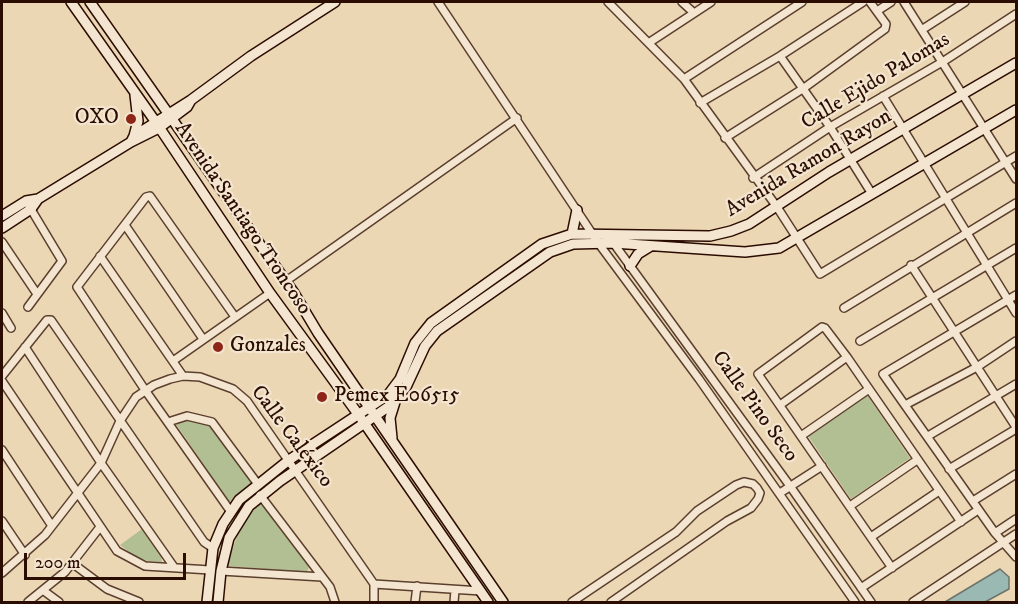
<!DOCTYPE html>
<html>
<head>
<meta charset="utf-8">
<style>
  body { margin:0 }
  #map { position:relative; width:1018px; height:604px; overflow:hidden; background:#ecd7b5; font-family:"IM FELL DW Pica",serif }
  canvas { display:block }
  .frame { position:absolute; inset:0; border:3px solid #2b0c01; pointer-events:none }
  .scale { position:absolute; left:24px; top:553px; width:162px; height:27px; box-sizing:border-box; border:3px solid #2b0c01; border-top:0; padding-left:8px; font-size:18px; line-height:21px; white-space:nowrap; color:#2b0c01; -webkit-text-stroke:4px #f3e5cf; paint-order:stroke }
</style>
</head>
<body>
<div id="map">
<canvas width="1018" height="604"></canvas>
<div class="frame"></div>
<div class="scale">200 m</div>
</div>
<script>
const c = document.querySelector('canvas').getContext('2d');
c.lineJoin = 'round';
function fill(path, color) { c.fillStyle = color; c.fill(path, 'evenodd'); }
const toPath = rows => new Path2D(rows.map(r => 'M' + r).join(''));
function strokePath(path, color, width, dash) { c.strokeStyle = color; c.lineWidth = width; c.lineCap = dash ? 'butt' : 'round'; c.setLineDash(dash || []); c.stroke(path); }
function label(font, color, halo, rows, align = 'center') {
  c.font = font + ' "IM FELL DW Pica",serif'; c.lineWidth = 4.5; c.setLineDash([]); c.textBaseline = 'middle'; c.strokeStyle = halo; c.fillStyle = color; for (const [text, x, y, turn = 0] of rows) {
    c.save(); c.translate(x, y); c.rotate((+turn || 0) * Math.PI / 180); c.textAlign = isNaN(turn) ? turn : align; if (halo) c.strokeText(text, 0, 0); c.fillText(text, 0, 0); c.restore();
  }
}
fill(toPath([
  [867,395,910,458,851,499,808,436],
  [191,419,207,423,214,428,252,482,232,501,229,502,176,424],
  [263,501,309,567,307,572,227,566,238,533,249,515],
  [142,529,161,555,162,562,148,561,136,557,120,545]
]), '#b1bf92');
const water = toPath([
  [1000,569,1009,577,1009,589,985,602,945,602,1000,569]
]);
fill(water, '#99b9b2');
strokePath(water, '#6d746b', 1.5);
const street = toPath([
  [438,2,599,244,699,379,855,602],
  [608,2,684,79,777,207,820,274,1016,156],
  [682,2,694,13],
  [904,2,1016,179],
  [877,11,891,2],
  [923,29,965,2],
  [650,42,711,2],
  [780,56,830,127,872,194],
  [684,79,802,2],
  [883,96,1016,313],
  [700,103,780,56,863,2],
  [725,138,804,88,885,29,886,24,870,2],
  [753,178,830,127,944,61,1016,14],
  [125,225,203,339],
  [612,241,790,486,871,602],
  [2,242,37,294],
  [100,256,183,376],
  [911,265,1016,427],
  [286,281,517,118],
  [1016,295,883,374,995,533,1016,557],
  [28,307,62,261,29,206],
  [844,308,1016,203],
  [2,313,11,328],
  [860,341,1016,248],
  [25,347,101,463,174,567],
  [173,361,270,293],
  [2,376,47,320,51,320,204,542,213,548],
  [2,381,117,551,145,566,210,570],
  [780,405,847,357],
  [905,405,977,367,1016,341],
  [168,422,187,416,212,422,257,483],
  [801,436,869,389],
  [928,436,1016,384],
  [2,450,52,526],
  [949,469,1016,429],
  [780,493,822,466],
  [260,495,330,587,335,602],
  [973,501,1016,474],
  [850,506,917,460],
  [231,512,145,390,77,287,146,197,150,196,235,317],
  [2,521,25,555],
  [995,533,1016,519],
  [871,537,939,491],
  [72,563,107,589,139,602],
  [892,568,758,374,822,327,825,328,847,357,961,522],
  [221,571,322,577],
  [2,573,45,535,101,463,120,421,136,397,154,385,170,379,183,376,200,377,233,389,247,401,374,584,374,602],
  [374,584,481,591],
  [861,588,975,512],
  [44,591,59,602],
  [28,602,65,572,100,527],
  [415,602,417,586],
  [454,602,455,590],
  [572,602,676,532,697,511,736,485,744,482,753,484,757,488,760,493,758,499,751,508,727,521,611,602],
  [913,602,1016,534]
]);
const secondary = toPath([
  [71,2,155,121,270,293,358,414,488,602],
  [90,2,294,293,318,333,503,602],
  [134,136,138,121,135,95],
  [131,142,134,136,191,100,251,56,335,2],
  [2,216,26,201,38,199,131,142,159,128,187,107,191,100],
  [2,228,31,209,38,199],
  [572,234,577,210],
  [630,266,638,254,651,246],
  [392,438,390,418,395,402],
  [207,602,213,548,223,524,239,500,289,460,388,395,400,379,415,343,431,323,542,244,572,234,710,236,731,231,749,224,829,172,1016,63],
  [218,602,221,571,229,538,249,506,280,481,388,407,406,387,425,346,437,331,550,252,573,244,613,243,745,252,779,248,1016,110]
]);
strokePath(street, '#5b3f2e', 10);
strokePath(secondary, '#2b0c01', 12);
strokePath(street, '#f3e5cf', 7);
strokePath(secondary, '#f3e5cf', 9);
for (const [x, y, r, color] of [
  [131,119,6,"#8f2418"],
  [218,347,6,"#8f2418"],
  [322,397,6,"#8f2418"]
]) { const dot = new Path2D(); dot.arc(x, y, r, 0, 2 * Math.PI); c.fillStyle = color; c.fill(dot); strokePath(dot, '#f3e5cf', 2); }
label('21px', '#2b0c01', '#f3e5cf', [
  ["Calle Ejido Palomas",876,82,-31],
  ["Avenida Ramon Rayon",809,164,-31],
  ["Avenida Santiago Troncoso",242,219,56],
  ["Calle Pino Seco",754,407,54],
  ["Calle Caléxico",291,437,53]
]);
label('21px', '#2b0c01', '#f3e5cf', [
  ["OXO",119,119,"right"],
  ["Gonzales",230,347],
  ["Pemex E06515",334,397]
], 'left');
</script>
</body>
</html>
